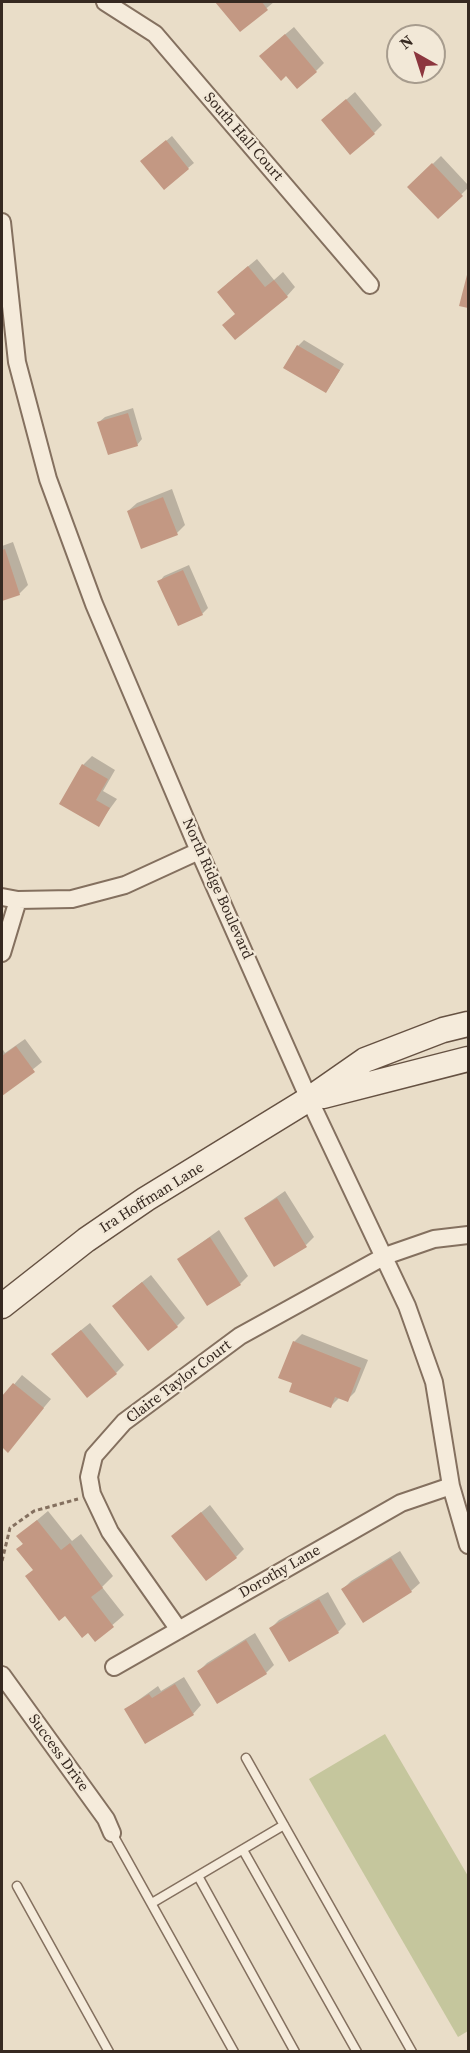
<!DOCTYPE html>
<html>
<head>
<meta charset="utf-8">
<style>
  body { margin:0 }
  #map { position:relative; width:470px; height:2053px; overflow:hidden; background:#e9ddc8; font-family:"Source Serif 4",serif }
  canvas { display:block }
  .frame { position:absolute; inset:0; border:3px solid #362921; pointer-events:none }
  .north { position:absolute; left:386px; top:24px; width:60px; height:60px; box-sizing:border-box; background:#f2e8d7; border:2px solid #a79c8e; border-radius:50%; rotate:321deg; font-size:16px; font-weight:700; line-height:24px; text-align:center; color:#362921 }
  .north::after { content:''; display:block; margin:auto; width:21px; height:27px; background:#8c363e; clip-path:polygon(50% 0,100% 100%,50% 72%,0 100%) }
</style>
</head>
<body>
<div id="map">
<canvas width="470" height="2053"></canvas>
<div class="frame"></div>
<div class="north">N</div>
</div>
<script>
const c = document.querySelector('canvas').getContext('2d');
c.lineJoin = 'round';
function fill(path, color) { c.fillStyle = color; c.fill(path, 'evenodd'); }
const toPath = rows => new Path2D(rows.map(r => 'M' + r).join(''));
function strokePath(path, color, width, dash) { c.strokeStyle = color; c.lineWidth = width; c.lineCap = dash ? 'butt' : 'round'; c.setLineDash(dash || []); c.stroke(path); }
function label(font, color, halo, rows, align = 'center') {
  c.font = font + ' "Source Serif 4",serif'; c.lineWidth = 4.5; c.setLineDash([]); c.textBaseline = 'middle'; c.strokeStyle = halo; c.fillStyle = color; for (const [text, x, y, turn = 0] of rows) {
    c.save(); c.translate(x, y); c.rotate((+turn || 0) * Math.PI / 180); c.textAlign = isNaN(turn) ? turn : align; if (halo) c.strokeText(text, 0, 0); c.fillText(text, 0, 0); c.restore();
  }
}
fill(toPath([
  [385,1734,468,1876,468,2031,458,2037,309,1779]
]), '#c5c69d');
fill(toPath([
  [217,2,274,2,240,30],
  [294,27,324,63,316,71,269,48],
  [355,92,382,125,374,133,323,120],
  [172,136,194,163,164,188,148,156],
  [441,156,468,185,468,188,438,217,409,187],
  [257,259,274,280,283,272,295,287,287,296,236,313,227,284],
  [304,340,344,364,326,392,298,346],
  [133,408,142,439,137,445,99,422,105,417],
  [172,489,185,525,177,533,128,511,137,503],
  [13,542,28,585,19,594,2,600,2,546],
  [189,565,208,608,202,614,159,582,164,576],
  [92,756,115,770,103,791,117,799,98,825,61,803,83,765],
  [25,1039,42,1062,2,1094,2,1048,5,1053],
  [285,1191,314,1237,306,1245,246,1218],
  [219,1230,248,1276,240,1284,179,1259],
  [151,1275,185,1318,177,1326,122,1298],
  [90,1323,124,1365,116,1373,61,1346],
  [302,1334,368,1360,355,1392,347,1400,339,1398,331,1406,294,1382,294,1342],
  [22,1375,51,1399,8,1450,2,1445,2,1399],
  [210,1505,244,1549,236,1557,173,1536],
  [48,1511,72,1541,81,1534,113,1576,102,1587,124,1615,95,1640,18,1549,24,1543,18,1536],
  [400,1551,420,1583,411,1591,363,1621,343,1589,351,1581],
  [328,1592,346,1624,338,1632,271,1628,279,1620],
  [255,1633,274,1665,266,1673,199,1671,207,1663],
  [184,1677,201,1705,193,1714,126,1709,158,1686,161,1691]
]), '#0003');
fill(toPath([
  [215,2,262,2,268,10,240,32],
  [285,34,317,72,297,89,286,76,281,81,259,56],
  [346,99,375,134,350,155,321,120],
  [166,140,189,169,164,190,140,161],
  [432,163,463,196,438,219,407,187],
  [248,266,265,287,274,280,288,297,235,340,222,325,235,314,217,292],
  [468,271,468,308,459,306],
  [297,345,340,370,326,393,283,368],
  [128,413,138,446,108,455,97,422],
  [163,497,178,535,141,549,127,511],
  [5,549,20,595,2,601,2,550],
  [183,570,203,615,178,626,157,581],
  [82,764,108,779,96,800,110,808,99,827,59,804],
  [16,1046,35,1072,2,1096,2,1056],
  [277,1198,307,1247,274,1267,244,1218],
  [210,1237,241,1285,207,1306,177,1259],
  [142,1282,178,1327,148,1351,112,1306],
  [81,1330,117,1374,87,1398,51,1354],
  [293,1341,361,1368,348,1402,335,1397,331,1408,289,1392,292,1383,278,1378],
  [13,1383,44,1408,8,1453,2,1447,2,1396],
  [201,1512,237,1558,206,1581,171,1536],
  [37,1520,61,1550,70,1543,103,1588,91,1597,114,1627,95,1642,88,1633,82,1638,65,1616,59,1621,25,1576,33,1570,16,1549,23,1544,16,1536],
  [391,1558,412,1592,363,1623,341,1589],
  [319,1599,339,1633,289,1662,269,1628],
  [246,1640,267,1674,217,1704,197,1671],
  [175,1684,194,1715,145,1744,124,1709,149,1694,152,1698]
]), '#c39883');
const service = toPath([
  [246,1758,412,2052],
  [112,1833,234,2052],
  [243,1850,357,2052],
  [198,1876,295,2052],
  [17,1886,109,2052],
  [152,1903,284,1825]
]);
const minor = toPath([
  [105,2,155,34,370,285],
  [2,222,17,362,48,479,94,604,199,851,309,1099,407,1306,434,1382,451,1486,468,1545],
  [2,897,18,900,72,899,125,885,199,851],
  [2,953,18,900],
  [179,1630,110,1532,92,1494,89,1477,94,1456,124,1422,240,1336,385,1256,434,1239,468,1235],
  [114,1667,401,1503,451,1486],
  [2,1675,106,1819,112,1833]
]);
const secondary = toPath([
  [323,1096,468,1059],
  [2,1306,86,1240,146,1199,309,1099,365,1060,443,1030,468,1024]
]);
strokePath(service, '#84705f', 11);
strokePath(minor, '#84705f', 20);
strokePath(secondary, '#655142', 27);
strokePath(toPath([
  [2,1561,10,1528,34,1511,78,1499]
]), '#84705f', 3, [4.5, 3]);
strokePath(service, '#f5ebdb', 8);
strokePath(minor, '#f5ebdb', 16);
strokePath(secondary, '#f5ebdb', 24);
label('15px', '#362921', '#f2e8d7', [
  ["South Hall Court",243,137,49],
  ["North Ridge Boulevard",217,889,66],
  ["Ira Hoffman Lane",152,1198,-32],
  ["Claire Taylor Court",179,1382,-37],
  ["Dorothy Lane",280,1572,-30],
  ["Success Drive",58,1753,54]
]);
</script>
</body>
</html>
